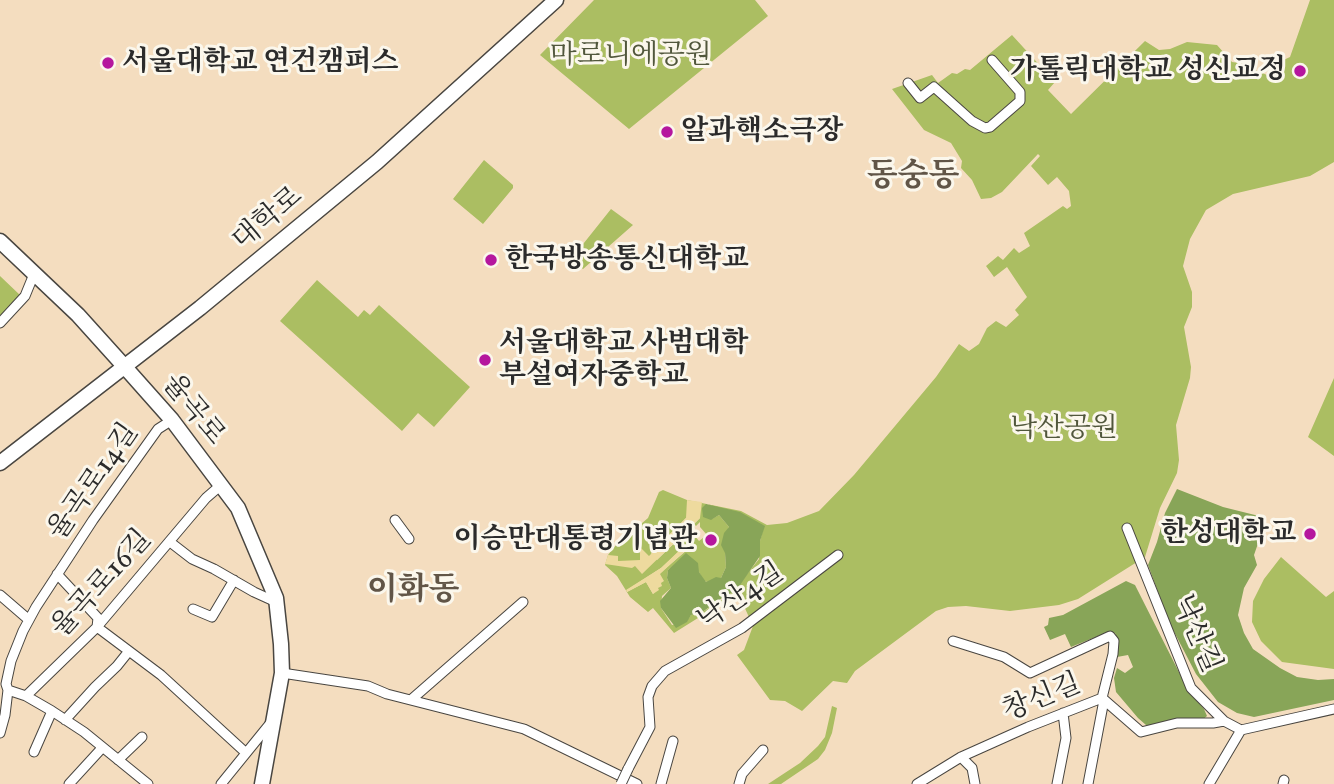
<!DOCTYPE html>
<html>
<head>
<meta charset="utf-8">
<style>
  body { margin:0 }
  canvas { display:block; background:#f4ddbf }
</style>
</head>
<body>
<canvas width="1334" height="784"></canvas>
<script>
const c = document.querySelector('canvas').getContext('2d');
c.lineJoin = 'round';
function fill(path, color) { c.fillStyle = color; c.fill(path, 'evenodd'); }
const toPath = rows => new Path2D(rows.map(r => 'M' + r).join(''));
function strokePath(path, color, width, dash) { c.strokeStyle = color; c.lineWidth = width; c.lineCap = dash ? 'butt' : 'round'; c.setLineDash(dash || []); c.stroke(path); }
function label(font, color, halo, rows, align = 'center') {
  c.font = font + ' "IM FELL Great Primer","Noto Serif KR",serif'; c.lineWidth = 6; c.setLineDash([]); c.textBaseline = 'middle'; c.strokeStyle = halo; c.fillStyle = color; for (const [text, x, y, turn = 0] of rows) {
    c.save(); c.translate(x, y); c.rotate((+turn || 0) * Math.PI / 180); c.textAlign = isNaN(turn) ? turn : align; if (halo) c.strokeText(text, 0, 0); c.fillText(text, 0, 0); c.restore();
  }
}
fill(toPath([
  [594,0,755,0,768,16,629,129,540,55],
  [1310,0,1334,0,1334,162,1310,176,1233,194,1206,210,1190,239,1183,266,1192,292,1192,307,1184,327,1191,367,1190,378,1176,425,1179,460,1177,473,1160,508,1145,557,1078,599,1059,605,1010,611,966,606,948,607,936,611,855,671,847,683,833,681,802,711,785,701,770,700,737,655,744,650,753,626,738,593,674,633,653,608,648,612,630,597,617,576,605,565,608,555,614,547,648,518,659,492,663,490,687,500,741,511,767,525,787,523,819,511,854,475,936,377,959,344,969,351,979,344,987,328,996,321,1006,327,1019,315,1015,310,1027,297,1007,267,994,277,986,266,998,256,1003,260,1014,248,1019,253,1030,246,1024,233,1063,206,1067,209,1071,206,1069,191,1057,177,1048,185,1031,166,1040,156,1038,154,1002,192,991,198,981,199,972,180,961,168,962,161,951,143,924,130,892,89,932,75,938,83,952,73,957,74,965,69,970,70,1012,35,1055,82,1048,90,1071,114,1145,41,1159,50,1170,49,1187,42,1217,45,1232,62,1254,65,1255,70,1267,75,1277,63,1290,57],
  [707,504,764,526,760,541,759,559,732,593,701,613,691,615,686,622,672,625,661,608,662,596,671,588,667,578,668,570,679,561,691,558,704,581,707,582,721,578,726,567,724,538,729,527,719,515,712,519,708,518],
  [686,518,700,518,694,524,696,526,700,522,700,527,707,535,699,541,691,531,695,527,693,525,657,560,651,553,667,538,658,527,668,536],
  [684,547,687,550,659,574,661,583,653,594,646,582,627,592,627,590,661,568],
  [484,160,513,185,513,188,483,224,453,199],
  [611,209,633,225,583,269,572,258],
  [0,276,21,296,0,319],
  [317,280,358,317,364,310,370,315,379,305,470,387,434,427,418,413,402,431,280,321],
  [1334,378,1334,456,1308,437],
  [1281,557,1326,597,1334,591,1334,669,1282,662,1261,641,1252,622,1253,601,1264,579],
  [832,706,837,708,832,733,825,750,818,759,781,784,768,784,800,763,818,746,825,737]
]), '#abbe62');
fill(toPath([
  [1177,489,1223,507,1263,517,1263,529,1254,555,1257,565,1244,588,1238,615,1244,633,1253,649,1280,668,1297,677,1318,680,1334,679,1334,700,1254,717,1237,713,1218,702,1196,674,1170,624,1148,565,1157,542,1165,513],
  [706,504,740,512,765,526,760,541,760,556,736,591,725,596,701,613,691,615,687,622,676,628,661,608,660,601,671,588,667,578,668,570,686,553,698,563,699,572,706,582,716,577,721,578,726,567,725,553,721,545,724,533,729,527,719,515,711,520,703,517,702,508],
  [1126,581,1135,585,1188,690,1204,709,1207,716,1201,721,1152,727,1146,725,1138,718,1116,692,1114,678,1117,668,1125,673,1133,667,1128,655,1117,657,1118,641,1115,633,1108,632,1071,647,1065,634,1050,640,1044,627,1048,625,1049,618,1063,615]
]), '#88a558');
fill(toPath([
  [687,500,702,502,700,518,642,574,635,566,632,568,605,564,608,555,618,556,618,561,640,560,640,547,649,556,667,538,657,528,658,527,668,536,686,518],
  [684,546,687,549,660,574,664,581,661,583,662,586,658,588,659,590,653,594,646,582,627,592,626,590,661,568]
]), '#eeda9e');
const minor = toPath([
  [908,83,920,98,934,87,972,121,985,128,990,127,1020,101,1020,92,992,60],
  [0,323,25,296,34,274],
  [395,520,409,539],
  [1127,528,1191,688,1224,721,1241,730,1334,709],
  [170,542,192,559,214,569,254,592,276,602],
  [57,574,98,618,97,627,161,675,245,752],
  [0,595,29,620],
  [193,609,212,617,234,580],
  [953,641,1004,657,1030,673,1110,636,1114,641,1113,654,1102,698],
  [282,673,368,686,387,694,524,729,637,784],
  [8,690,26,696,52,711,84,732,148,784],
  [26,696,97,627,206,498,221,485],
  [412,699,523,602],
  [65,720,95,687,117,666,129,651],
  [0,733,5,715,8,690,6,684,11,661,23,631,36,607,93,520,158,429,172,420],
  [34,752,52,711],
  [961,757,972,768,975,784],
  [118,760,142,737],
  [628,769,650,727,648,697,652,686,665,671,742,628,838,555],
  [69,784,102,748],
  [221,784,273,720],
  [661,784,673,741],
  [739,784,742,774,763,750],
  [917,784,961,757,1028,727,1102,698,1141,732,1177,723,1213,723,1224,721],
  [1057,784,1066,738,1063,713],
  [1088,784,1104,700],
  [1209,784,1241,730],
  [1283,784,1284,780]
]);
const primary = toPath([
  [0,241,78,315,124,366,172,420,238,508,276,598,281,644,282,673,262,784],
  [0,463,200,308,377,162,556,0]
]);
strokePath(minor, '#494641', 11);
strokePath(primary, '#494641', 17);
strokePath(minor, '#fff', 9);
strokePath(primary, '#fff', 14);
const minorBridge = toPath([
  [621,784,628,769]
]);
strokePath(minorBridge, '#494641', 11, []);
strokePath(minorBridge, '#fff', 9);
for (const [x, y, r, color] of [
  [108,63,7,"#b5179e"],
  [1300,71,7,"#b5179e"],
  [667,132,7,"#b5179e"],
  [491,260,7,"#b5179e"],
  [485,360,7,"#b5179e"],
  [1310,534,7,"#b5179e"],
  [711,540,7,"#b5179e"]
]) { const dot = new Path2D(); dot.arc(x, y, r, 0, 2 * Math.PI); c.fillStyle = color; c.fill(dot); strokePath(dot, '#fbf7ec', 2.5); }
label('28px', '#51573c', '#fbf7ec', [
  ["마로니에공원",631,56],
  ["낙산공원",1064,429]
]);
label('bold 28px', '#2b2b2b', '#fbf7ec', [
  ["서울대학교 연건캠퍼스",122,63],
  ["가톨릭대학교 성신교정",1286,71,"right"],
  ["알과핵소극장",681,132],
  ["한국방송통신대학교",505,260],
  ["서울대학교 사범대학",499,344],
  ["부설여자중학교",499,376],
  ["한성대학교",1296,534,"right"],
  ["이승만대통령기념관",697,540,"right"]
], 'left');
label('28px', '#2b2b2b', '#fbf7ec', [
  ["대학로",268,219,-40],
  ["율곡로",193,410,51],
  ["율곡로14길",94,482,-55],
  ["율곡로16길",102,584,-48],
  ["낙산4길",741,597,-34],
  ["낙산길",1196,634,67],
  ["창신길",1042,698,-22]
]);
label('bold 32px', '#615547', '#fbf7ec', [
  ["동숭동",913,177],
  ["이화동",413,591]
]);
</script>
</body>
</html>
